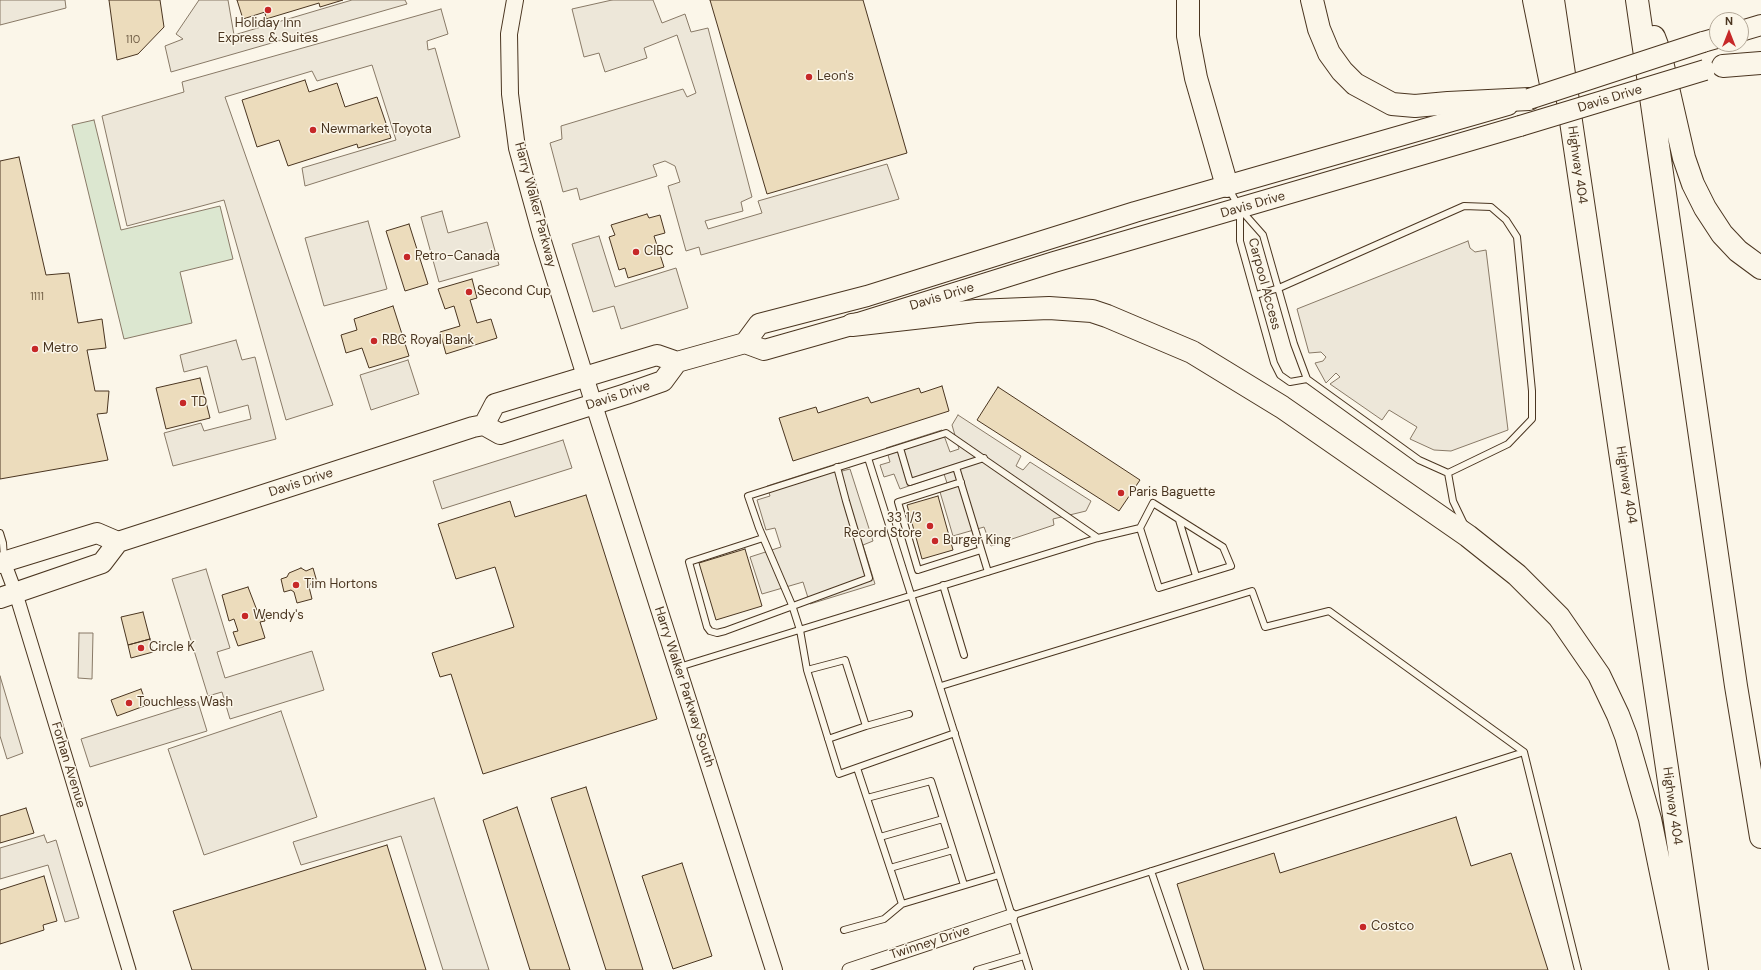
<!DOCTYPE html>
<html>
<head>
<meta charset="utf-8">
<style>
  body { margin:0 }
  #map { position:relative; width:1761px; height:970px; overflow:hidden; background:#fbf6e9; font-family:"DM Sans",sans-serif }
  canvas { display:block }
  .north { position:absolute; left:1709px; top:12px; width:40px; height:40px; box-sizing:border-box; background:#fbf6e9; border:1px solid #b4a999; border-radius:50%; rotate:0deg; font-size:11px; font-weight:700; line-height:16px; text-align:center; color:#4a3520 }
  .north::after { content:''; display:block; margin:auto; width:14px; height:18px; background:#c62828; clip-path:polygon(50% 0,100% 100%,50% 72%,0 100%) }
</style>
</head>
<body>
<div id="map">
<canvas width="1761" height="970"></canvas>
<div class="north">N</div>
</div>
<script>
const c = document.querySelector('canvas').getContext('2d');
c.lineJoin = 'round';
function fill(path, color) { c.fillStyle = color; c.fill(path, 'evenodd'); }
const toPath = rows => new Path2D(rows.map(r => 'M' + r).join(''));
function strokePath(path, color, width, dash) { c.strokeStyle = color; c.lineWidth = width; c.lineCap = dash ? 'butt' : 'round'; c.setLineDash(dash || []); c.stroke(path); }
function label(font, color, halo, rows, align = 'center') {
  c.font = font + ' "DM Sans",sans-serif'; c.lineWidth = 3; c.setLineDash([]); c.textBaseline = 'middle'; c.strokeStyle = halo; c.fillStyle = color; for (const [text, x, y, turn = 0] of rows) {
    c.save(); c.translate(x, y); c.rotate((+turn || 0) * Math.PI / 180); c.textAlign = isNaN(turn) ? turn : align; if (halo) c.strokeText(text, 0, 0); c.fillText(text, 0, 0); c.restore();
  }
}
const green = toPath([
  [94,120,121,230,220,206,233,259,180,272,192,323,124,339,72,125,94,120]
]);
fill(green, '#dce7d0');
strokePath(green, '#887966', 1);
const parking = toPath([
  [0,0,65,0,66,8,0,25,0,0],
  [199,0,228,0,234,35,352,0,405,0,407,4,171,72,165,46,183,39,176,34,199,0],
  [612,0,653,0,662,23,685,14,691,32,708,28,752,197,741,202,743,211,705,221,708,229,762,213,758,201,887,164,899,199,701,255,699,247,686,251,668,186,680,182,675,166,665,161,653,165,657,176,580,200,577,188,563,192,550,143,562,139,561,126,683,89,687,97,696,93,677,35,644,48,647,58,605,72,599,53,584,57,572,9,612,0],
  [441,9,448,34,427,41,428,50,435,48,460,137,305,186,302,168,396,140,372,65,317,81,312,71,225,97,333,405,286,420,224,200,127,226,102,116,184,92,182,82,441,9],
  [442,211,448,233,487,222,499,265,439,282,421,217,442,211],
  [368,221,387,289,324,306,305,238,368,221],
  [599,236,615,287,676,268,688,308,621,329,614,306,593,312,572,244,599,236],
  [1468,241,1470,248,1475,252,1486,250,1508,430,1451,451,1434,450,1410,439,1417,427,1389,410,1382,420,1330,384,1340,377,1336,373,1326,383,1315,363,1323,361,1326,357,1321,352,1309,353,1297,309,1468,241],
  [236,340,242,360,255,357,276,439,173,466,164,433,201,423,204,431,251,419,248,405,219,413,207,366,184,372,180,355,236,340],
  [408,360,419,394,371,410,360,375,408,360],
  [958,415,1021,456,1016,466,1023,470,1030,462,1091,501,1086,511,1053,519,1054,525,991,546,984,527,953,536,940,492,949,489,944,474,900,489,894,474,884,477,880,465,890,462,886,448,942,430,950,452,959,449,952,425,958,415],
  [563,440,572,468,442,509,433,481,563,440],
  [839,463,842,471,850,469,873,541,863,545,875,584,810,604,803,582,762,594,750,557,781,547,775,528,766,530,757,500,770,496,767,486,839,463],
  [206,569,230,648,217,652,225,678,312,651,324,690,230,719,222,692,208,696,172,579,206,569],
  [79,633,93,633,92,679,78,678,79,633],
  [0,676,23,753,7,759,0,736,0,676],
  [198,702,207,731,90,767,81,739,198,702],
  [281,711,317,817,204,855,168,749,281,711],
  [434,798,489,970,443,970,401,836,301,865,293,842,434,798],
  [44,835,47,843,56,840,79,918,65,922,48,865,0,879,0,848,44,835]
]);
fill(parking, '#ede7d9');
strokePath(parking, '#887966', 1);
const building = toPath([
  [109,0,160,0,164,27,138,54,117,60,109,0],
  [237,0,343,0,320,7,319,3,266,19,265,12,243,19,237,0],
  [710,0,863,0,907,153,767,194,710,0],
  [305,80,309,92,337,83,345,107,377,97,391,138,358,148,357,144,288,166,279,140,257,147,242,100,305,80],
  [19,157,46,275,69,273,78,323,102,319,106,348,87,350,95,391,109,391,107,413,97,414,108,460,0,479,0,161,19,157],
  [647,214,649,218,660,215,665,233,654,236,664,267,628,278,625,268,619,270,609,237,615,235,611,225,647,214],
  [409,224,428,284,405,291,386,231,409,224],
  [472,279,477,298,470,300,477,323,491,319,497,338,446,354,440,332,460,326,454,306,445,309,438,289,472,279],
  [393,306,409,356,369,368,362,348,346,353,341,335,357,330,354,319,393,306],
  [200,378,210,418,166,429,156,388,200,378],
  [942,386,949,411,793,461,779,418,816,407,818,413,868,397,871,403,919,388,921,393,942,386],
  [998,387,1140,480,1119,511,977,420,998,387],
  [586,495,657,719,483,774,451,674,440,677,432,653,514,627,495,567,456,579,438,524,510,501,515,517,586,495],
  [938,496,953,550,922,559,907,505,938,496],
  [745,549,762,606,716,620,699,563,745,549],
  [301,568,306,571,313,568,317,582,310,584,309,587,312,599,297,603,294,592,291,590,284,592,281,579,287,577,289,573,301,568],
  [248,587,258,613,262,612,265,621,260,622,265,638,238,646,233,632,238,631,234,619,229,621,222,595,248,587],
  [143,612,150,639,128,645,121,617,143,612],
  [150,639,153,652,131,658,128,645,150,639],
  [141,689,147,705,117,716,111,700,141,689],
  [586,787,643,970,606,970,551,798,586,787],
  [517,807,570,970,530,970,483,820,517,807],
  [26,808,34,833,0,843,0,816,26,808],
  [1456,817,1471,866,1511,853,1548,970,1204,970,1177,884,1274,853,1280,873,1456,817],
  [387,845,426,970,192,970,173,911,387,845],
  [682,863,712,956,673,969,642,876,682,863],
  [44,876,57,921,43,925,44,930,0,944,0,890,44,876]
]);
fill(building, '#ecdcbc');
strokePath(building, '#4a3520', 1);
const service = toPath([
  [1229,189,1240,209,1263,235,1294,344,1307,379,1419,460,1448,473],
  [1240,210,1240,241,1274,363,1280,375,1290,382,1307,379],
  [1256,295,1279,288,1464,206,1491,207,1506,220,1517,237,1532,391,1532,419,1508,444,1448,473],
  [900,448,910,482,984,458],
  [868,458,1029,970],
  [956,467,988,572],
  [1448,473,1453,501,1465,526],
  [961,482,898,502,918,570,981,550],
  [1179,520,1196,576],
  [0,533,3,543,4,558],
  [763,538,689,562,707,627,710,631,717,633,725,631,869,578,846,501,837,467],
  [943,585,964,655],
  [679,667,1098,538,1140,528,1153,503,1223,547,1231,566,1159,588,1140,528],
  [807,670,845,660,866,726,828,739],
  [941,686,1252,591,1265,627,1329,611,1524,752,1578,970],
  [866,726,909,714],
  [955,733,839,774,807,670,800,630,792,605,759,528,748,496,946,433,1098,538],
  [857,768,902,904,999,875],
  [867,798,931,781,964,885],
  [880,837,943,819],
  [890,868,953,850],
  [1151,871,1185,970],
  [1011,916,1524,752],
  [844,930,884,919,902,904],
  [977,970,1024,956]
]);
const minor = toPath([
  [4,562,16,594,67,762,129,970],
  [849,970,1011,916]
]);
const tertiary = toPath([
  [515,0,509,34,510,94,517,148,541,235,594,405,774,970]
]);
const primary = toPath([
  [1741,31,1761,25],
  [1703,42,1717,38],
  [745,343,759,324,867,296,1135,212,1508,105],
  [484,425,495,404,657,355,677,362,745,343,764,350,852,325,1054,262,1520,126],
  [0,563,97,533,118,542],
  [0,598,102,563,118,542,473,427,484,425,500,434,626,394,663,381,677,362]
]);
const motorway = toPath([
  [1188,0,1188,36,1196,78,1227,186],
  [1312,0,1319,29,1329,53,1342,71,1355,84,1392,104,1415,106,1448,103,1529,99],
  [1534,0,1552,89],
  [1553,0,1697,970],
  [1637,0,1736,686,1761,837],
  [1654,37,1660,53,1684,158,1693,184,1705,208,1722,234,1738,251,1761,268],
  [1723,66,1761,63],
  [852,325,976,311,1049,308,1092,311,1107,316,1192,352,1282,407,1468,536,1517,575,1559,617,1599,675,1618,715,1626,736,1650,819,1681,970]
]);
strokePath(service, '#4a3520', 8);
strokePath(minor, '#4a3520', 15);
strokePath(tertiary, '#4a3520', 18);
strokePath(primary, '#4a3520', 22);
strokePath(motorway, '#4a3520', 24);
strokePath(service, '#fbf6e9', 6);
strokePath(minor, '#fbf6e9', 13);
strokePath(tertiary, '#fbf6e9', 16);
strokePath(primary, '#fbf6e9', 20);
strokePath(motorway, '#fbf6e9', 22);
const primaryBridge = toPath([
  [1529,99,1703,42],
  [1520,126,1705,70]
]);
strokePath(primaryBridge, '#4a3520', 22, []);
strokePath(primaryBridge, '#fbf6e9', 20);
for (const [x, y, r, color] of [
  [268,10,4,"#c62828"],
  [809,77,4,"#c62828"],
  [313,130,4,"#c62828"],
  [636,252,4,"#c62828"],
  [407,257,4,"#c62828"],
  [469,292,4,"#c62828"],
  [374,341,4,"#c62828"],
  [35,349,4,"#c62828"],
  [183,403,4,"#c62828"],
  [1121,493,4,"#c62828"],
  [930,526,4,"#c62828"],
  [935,541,4,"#c62828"],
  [296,585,4,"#c62828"],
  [245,616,4,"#c62828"],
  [141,648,4,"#c62828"],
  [129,703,4,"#c62828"],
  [1363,927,4,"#c62828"]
]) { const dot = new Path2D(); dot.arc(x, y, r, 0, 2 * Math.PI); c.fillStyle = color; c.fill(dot); strokePath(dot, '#fbf6e9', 1.5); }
label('11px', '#725f47', null, [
  ["110",133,40],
  ["1111",37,297]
]);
label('13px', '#4a3520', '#fbf6e9', [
  ["Holiday Inn",268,24,"center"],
  ["Express & Suites",268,39,"center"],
  ["Leon's",817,77],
  ["Newmarket Toyota",321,130],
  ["CIBC",644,252],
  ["Petro-Canada",415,257],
  ["Second Cup",477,292],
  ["RBC Royal Bank",382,341],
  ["Metro",43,349],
  ["TD",191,403],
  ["Paris Baguette",1129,493],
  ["33 1/3",922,519,"right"],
  ["Record Store",922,534,"right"],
  ["Burger King",943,541],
  ["Tim Hortons",304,585],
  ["Wendy's",253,616],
  ["Circle K",149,648],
  ["Touchless Wash",137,703],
  ["Costco",1371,927]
], 'left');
label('13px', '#4a3520', '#fbf6e9', [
  ["Davis Drive",1610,99,-17],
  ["Highway 404",1577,165,82],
  ["Harry Walker Parkway",535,205,75],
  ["Davis Drive",1253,205,-16],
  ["Carpool Access",1264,284,75],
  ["Davis Drive",942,297,-17],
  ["Davis Drive",618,396,-18],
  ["Davis Drive",301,483,-18],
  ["Highway 404",1626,485,81],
  ["Harry Walker Parkway South",684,687,72],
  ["Forhan Avenue",68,765,73],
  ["Highway 404",1672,806,82],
  ["Twinney Drive",930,943,-18]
]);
</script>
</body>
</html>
